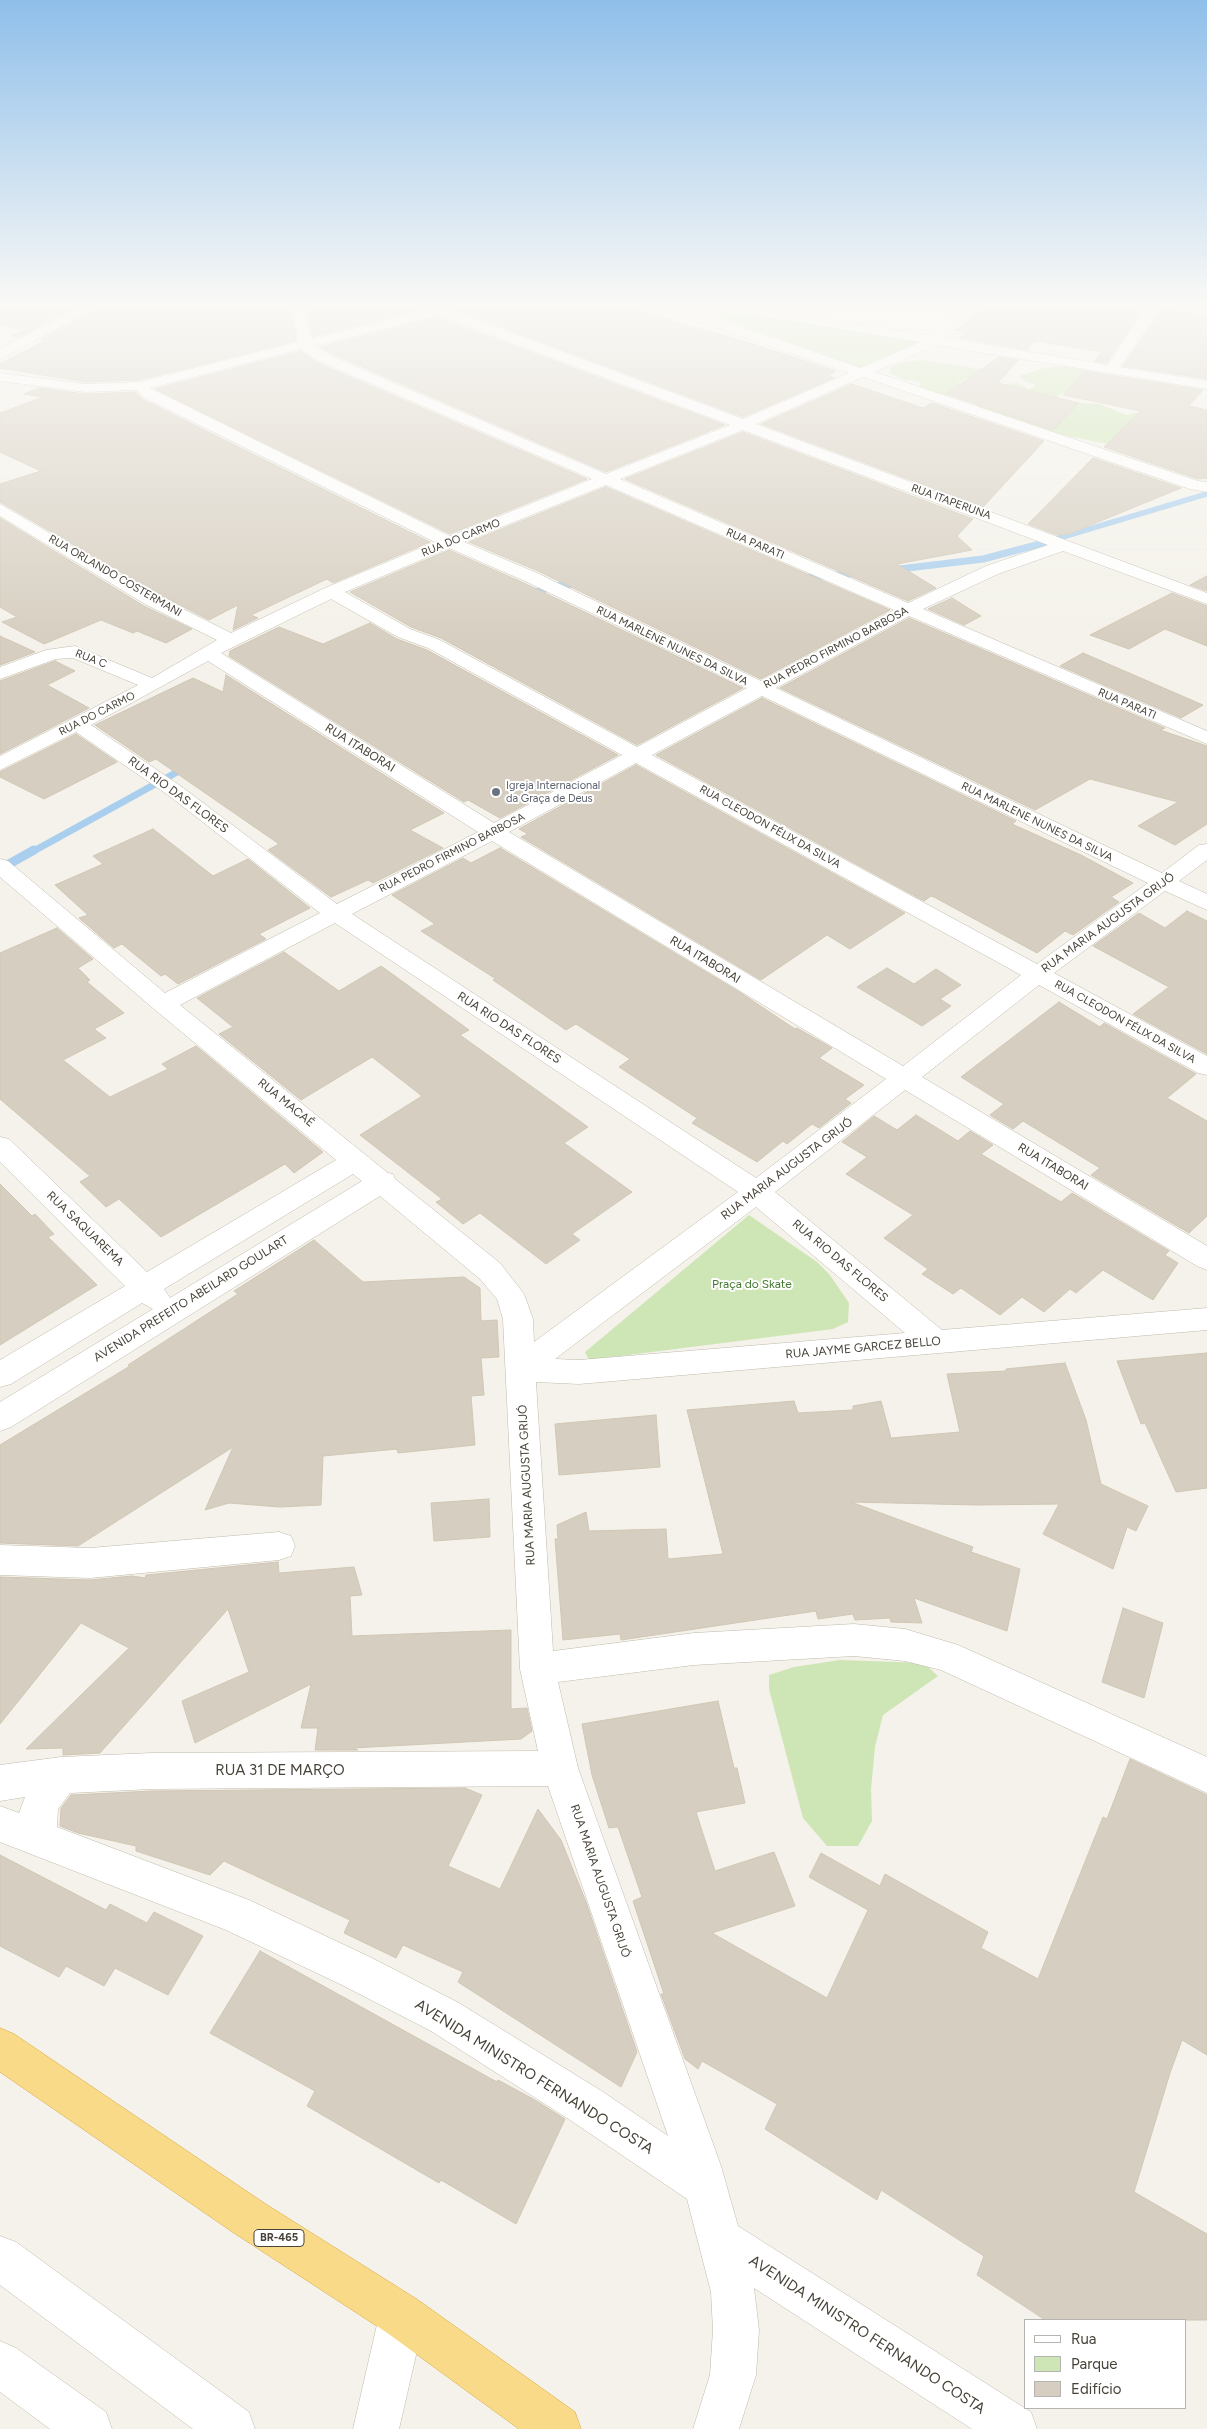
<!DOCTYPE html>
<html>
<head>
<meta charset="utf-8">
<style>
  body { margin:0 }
  #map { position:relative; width:1207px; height:2429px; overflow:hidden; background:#f4f2ea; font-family:Figtree,sans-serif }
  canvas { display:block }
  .legend { position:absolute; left:1024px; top:2319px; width:162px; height:90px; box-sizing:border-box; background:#fff; border:1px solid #b6b4b0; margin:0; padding:6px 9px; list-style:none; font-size:15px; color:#484339 }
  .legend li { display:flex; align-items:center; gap:10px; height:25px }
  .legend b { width:25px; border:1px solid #b6b4b0 }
</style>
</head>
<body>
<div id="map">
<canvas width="1207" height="2429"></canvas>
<ul class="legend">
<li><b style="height:6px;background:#fff"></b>Rua</li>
<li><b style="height:14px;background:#cee6b5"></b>Parque</li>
<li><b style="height:14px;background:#d6cec0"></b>Edifício</li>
</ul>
</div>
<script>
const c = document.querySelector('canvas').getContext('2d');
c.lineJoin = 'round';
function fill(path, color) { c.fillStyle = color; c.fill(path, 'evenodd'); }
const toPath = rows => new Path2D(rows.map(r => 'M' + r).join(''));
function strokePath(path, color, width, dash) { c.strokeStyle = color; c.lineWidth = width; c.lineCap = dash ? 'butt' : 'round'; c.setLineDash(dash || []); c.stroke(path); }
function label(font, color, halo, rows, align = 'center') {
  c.font = font + ' Figtree,sans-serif'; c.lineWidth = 4; c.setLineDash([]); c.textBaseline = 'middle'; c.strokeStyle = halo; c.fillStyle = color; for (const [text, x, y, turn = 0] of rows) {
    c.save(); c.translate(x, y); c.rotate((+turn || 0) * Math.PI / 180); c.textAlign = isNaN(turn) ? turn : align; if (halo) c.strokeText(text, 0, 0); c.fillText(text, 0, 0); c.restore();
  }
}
fill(toPath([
  [685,306,697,306,923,341,864,369],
  [921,360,981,369,997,368,1010,374,977,384,966,379,958,383,962,390,950,396,926,392,919,387,921,384,917,381,905,380,889,373,890,368,899,363],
  [1065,366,1126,379,1060,394,1052,402,1099,404,1127,415,1143,411,1113,445,1058,434,977,408,975,402,997,385,1017,383,1029,389,1035,387,1034,384,1024,381,1019,376,1044,368],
  [749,1215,817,1262,829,1274,849,1303,848,1322,833,1329,589,1360,585,1352],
  [840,1660,924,1663,938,1676,883,1715,875,1747,871,1789,872,1821,858,1846,827,1846,803,1818,769,1689,769,1675,794,1667]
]), '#cee6b5');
strokePath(toPath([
  [1039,544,1207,494]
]), '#aacfee', 5.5);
strokePath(toPath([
  [891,570,983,559,1044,543],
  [801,578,859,573],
  [528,594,560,585,580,584],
  [32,852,188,766]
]), '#aacfee', 7);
strokePath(toPath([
  [0,869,34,850]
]), '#aacfee', 9);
const building = toPath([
  [0,306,79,306,19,337,12,336,23,330,0,324,0,306],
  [102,306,291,306,296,341,139,380,85,382,0,368,0,364,46,340,41,339,102,306],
  [307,306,409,306,419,310,312,337,307,306],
  [466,306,610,306,639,311,744,341,836,371,829,376,834,378,743,417,458,311,466,306],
  [986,306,1022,308,1112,306,1142,310,1107,363,1094,361,1102,352,1035,341,1027,350,959,338,966,332,956,330,986,306],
  [1162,309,1207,315,1207,379,1123,366,1162,309],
  [437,317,448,321,725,425,606,472,330,353,320,347,437,317],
  [301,351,318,363,587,479,450,534,155,389,301,351],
  [999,357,1018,360,998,383,1079,403,1053,430,946,394,999,357],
  [1085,371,1203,390,1189,406,1207,410,1207,478,1198,479,1104,447,1140,411,1063,395,1085,371],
  [852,384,923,408,932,403,1044,441,983,507,761,424,852,384],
  [39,388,85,394,135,392,144,400,430,542,333,583,327,579,251,615,258,618,233,630,238,605,209,620,158,594,0,502,0,484,41,471,0,452,0,413,43,397,24,394,39,388],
  [743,432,973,519,957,536,972,550,897,564,936,588,908,601,625,479,743,432],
  [1093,458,1181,488,1069,534,1057,535,1028,524,1093,458],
  [606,487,890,610,761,679,538,571,469,542,606,487],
  [0,518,144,606,192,629,166,643,137,631,133,633,101,620,44,644,2,622,17,617,0,607,0,518],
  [449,550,524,583,743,688,637,745,441,638,411,627,350,592,449,550],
  [1207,576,1207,591,1190,585,1207,576],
  [1172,593,1207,606,1207,646,1165,629,1129,649,1090,635,1172,593],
  [952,598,981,616,964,625,928,609,952,598],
  [909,618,1165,728,1160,730,1207,746,1207,824,1175,845,1138,826,1178,802,1090,779,1035,810,780,688,909,618],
  [370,623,397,639,427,650,618,755,500,818,468,800,464,802,229,656,230,651,279,627,323,644,370,623],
  [0,636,35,652,0,665,0,636],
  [1083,653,1203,705,1181,718,1060,666,1083,653],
  [55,661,75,671,47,685,89,708,0,754,0,681,55,661],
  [226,675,444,813,410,830,443,848,373,883,368,880,331,897,268,850,279,844,156,759,149,762,95,725,193,678,223,692,226,675],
  [762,698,1016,821,1012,824,1081,855,1133,883,1111,897,1119,902,1073,935,1065,931,1037,953,934,897,931,896,924,901,656,755,762,698],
  [76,734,117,762,44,799,0,777,0,772,76,734],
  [636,765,905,913,850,949,827,935,761,980,521,837,528,834,519,829,636,765],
  [153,829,213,876,248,859,310,908,259,934,266,939,178,984,165,974,161,976,122,944,114,948,79,918,88,915,55,885,103,864,93,856,153,829],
  [500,848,741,993,795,1029,797,1028,832,1048,819,1058,864,1085,845,1099,851,1103,819,1128,812,1124,787,1144,783,1141,757,1162,692,1123,697,1118,619,1067,630,1059,576,1024,566,1030,493,980,496,979,421,931,435,924,392,895,463,858,471,863,500,848],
  [1187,911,1207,921,1207,1054,1133,1014,1169,987,1093,946,1139,913,1165,928,1187,911],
  [57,928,93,959,78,968,90,980,87,982,124,1013,94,1029,106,1038,63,1060,110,1097,168,1069,162,1064,196,1046,323,1152,294,1173,285,1164,161,1237,119,1199,106,1207,80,1182,90,1176,0,1099,0,953,57,928],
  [284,952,339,991,381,966,395,976,469,1030,460,1035,588,1127,564,1143,632,1192,572,1234,580,1240,546,1264,480,1213,463,1224,436,1202,442,1199,360,1135,422,1096,372,1057,301,1100,219,1034,233,1027,197,998,284,952],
  [887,968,914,984,936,969,961,985,940,999,951,1006,922,1026,857,987,887,968],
  [1059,1002,1100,1027,1104,1023,1196,1074,1167,1098,1207,1121,1207,1216,1189,1233,1091,1175,1100,1168,1023,1121,1013,1129,990,1115,1004,1104,961,1077,1059,1002],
  [916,1115,958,1141,970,1131,993,1145,981,1154,1061,1202,1072,1193,1169,1251,1165,1255,1178,1263,1153,1300,1103,1270,1076,1293,1070,1289,1044,1312,1022,1297,1000,1315,961,1288,953,1294,922,1274,928,1269,884,1238,913,1215,846,1174,867,1157,842,1142,874,1116,897,1130,916,1115],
  [0,1184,32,1216,35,1214,54,1234,48,1237,97,1285,0,1345,0,1184],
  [314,1240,363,1282,464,1277,480,1288,481,1321,497,1320,499,1357,481,1358,484,1395,471,1396,475,1445,398,1453,397,1449,323,1456,321,1505,280,1507,229,1503,205,1510,233,1447,78,1546,0,1543,0,1445,130,1366,128,1365,238,1294,234,1291,314,1240],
  [1207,1353,1207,1488,1176,1492,1145,1423,1141,1424,1117,1361,1207,1353],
  [1065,1363,1086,1420,1101,1484,1148,1506,1136,1531,1127,1527,1113,1569,1043,1534,1059,1504,977,1505,851,1502,973,1547,971,1552,1020,1569,1007,1631,914,1598,922,1623,891,1622,890,1618,855,1620,853,1614,818,1619,816,1611,621,1640,620,1634,563,1640,555,1539,558,1539,557,1525,586,1512,589,1531,666,1529,668,1559,723,1554,687,1410,794,1401,798,1413,853,1410,853,1406,881,1401,891,1438,960,1432,947,1374,1006,1371,1006,1369,1065,1363],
  [656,1415,660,1467,559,1475,555,1424,656,1415],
  [489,1499,490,1537,434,1541,431,1503,489,1499],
  [278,1562,279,1573,354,1567,362,1595,350,1596,352,1636,511,1630,511,1709,527,1708,532,1731,521,1739,353,1748,358,1750,315,1750,318,1728,301,1728,311,1684,195,1743,182,1701,249,1672,228,1609,100,1753,63,1755,63,1748,26,1749,129,1648,81,1623,0,1724,0,1577,90,1580,132,1576,145,1578,146,1575,278,1562],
  [1123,1608,1163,1623,1144,1698,1102,1682,1123,1608],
  [718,1701,734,1768,737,1768,745,1803,696,1812,715,1871,774,1852,795,1906,712,1933,827,1998,868,1910,809,1877,821,1853,880,1886,885,1874,988,1932,981,1948,1038,1979,1103,1817,1107,1819,1130,1759,1207,1795,1207,2055,1182,2040,1170,2073,1134,2192,1207,2234,1207,2320,1045,2320,977,2275,984,2256,881,2190,877,2200,765,2129,777,2104,702,2061,698,2069,685,2059,661,1994,664,1994,633,1901,642,1897,618,1827,609,1828,592,1775,582,1724,718,1701],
  [465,1788,482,1795,448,1866,500,1889,538,1809,561,1840,586,1902,637,2052,621,2087,458,1982,463,1972,403,1945,396,1958,344,1933,350,1920,224,1861,210,1875,136,1851,136,1846,78,1833,60,1826,61,1808,71,1795,152,1791,465,1788],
  [0,1855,106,1910,110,1904,147,1923,154,1912,203,1936,168,1995,115,1968,104,1986,66,1966,59,1977,0,1946,0,1855],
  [260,1951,497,2082,498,2080,535,2100,565,2119,516,2224,441,2180,439,2183,307,2106,315,2091,210,2033,260,1951]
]);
fill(building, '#d6cec0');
strokePath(building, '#d0c6b4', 1);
const minor = toPath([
  [83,306,100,306,0,359,0,349,83,306],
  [293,306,305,306,311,339,434,308,434,306,464,306,453,311,743,419,849,373,662,309,661,306,680,306,861,368,920,342,722,310,716,306,746,306,932,336,962,306,975,306,945,338,1108,365,1147,306,1160,306,1120,367,1207,381,1207,389,936,345,875,372,1198,481,1207,482,1207,492,1190,489,863,377,756,424,1207,593,1207,604,1063,551,998,574,923,609,1207,731,1207,744,909,616,776,688,1162,873,1199,845,1207,844,1207,860,1179,881,1207,894,1207,910,1165,891,1054,973,1207,1056,1207,1075,1198,1073,1039,985,922,1077,1207,1246,1207,1270,1197,1266,905,1090,775,1192,942,1330,1207,1308,1207,1330,579,1384,536,1382,553,1651,694,1633,854,1624,905,1629,958,1645,1207,1757,1207,1793,941,1670,905,1661,854,1656,694,1665,558,1682,578,1768,721,2166,738,2226,1031,2412,1037,2429,972,2429,754,2288,759,2330,756,2375,739,2429,693,2429,710,2375,713,2330,711,2292,687,2199,570,2120,431,2031,342,1985,226,1930,0,1842,0,1806,19,1813,25,1797,0,1801,0,1765,61,1757,152,1753,538,1751,520,1669,503,1319,497,1299,480,1279,380,1196,11,1427,0,1431,0,1402,153,1309,142,1303,11,1384,0,1387,0,1360,125,1286,0,1162,0,1137,9,1139,147,1272,336,1160,154,1009,0,877,0,859,8,861,165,993,320,913,168,795,76,732,0,770,0,756,138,685,73,658,56,659,0,679,0,667,46,650,75,646,152,678,217,640,145,604,0,516,0,504,157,596,231,633,325,588,435,542,145,398,136,390,85,392,0,381,0,373,85,384,139,382,298,342,293,306],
  [439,315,730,425,606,474,329,355,315,346,439,315],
  [301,349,319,361,592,479,450,536,150,388,301,349],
  [743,430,1048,545,986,566,908,603,620,479,743,430],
  [606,485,894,610,761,681,537,573,464,542,606,485],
  [449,548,525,581,747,688,637,747,440,640,410,629,345,592,449,548],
  [331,599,398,637,428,648,622,755,494,823,221,653,331,599],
  [208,661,478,832,337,904,182,787,91,725,208,661],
  [762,696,1148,883,1037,964,652,755,762,696],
  [636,763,1021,975,903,1066,509,832,636,763],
  [492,841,886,1079,756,1178,352,914,492,841],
  [335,923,738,1192,534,1342,533,1319,524,1294,500,1263,395,1179,393,1174,388,1173,180,1005,335,923],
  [353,1174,362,1181,170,1298,164,1289,353,1174],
  [756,1207,905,1333,579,1360,555,1359,756,1207],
  [548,1786,668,2136,600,2090,459,2003,370,1957,249,1900,57,1827,58,1809,70,1793,152,1789,548,1786],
  [279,1532,291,1536,295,1546,291,1556,279,1560,90,1578,0,1575,0,1545,90,1548,279,1532],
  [0,2236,16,2242,249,2412,255,2429,193,2429,0,2285,0,2236],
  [402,2293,418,2300,425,2316,399,2429,353,2429,379,2316,386,2300,402,2293],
  [0,2341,16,2348,106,2412,112,2429,50,2429,0,2392,0,2341]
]);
const trunk = toPath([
  [0,2028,14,2034,264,2203,418,2300,575,2412,581,2429,519,2429,386,2332,234,2233,0,2072,0,2028]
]);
strokePath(minor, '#c0baad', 1);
strokePath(trunk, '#d7a742', 1);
fill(minor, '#fff');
fill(trunk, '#f8da88');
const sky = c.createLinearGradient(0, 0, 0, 646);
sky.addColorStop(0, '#8fbfea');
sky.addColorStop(0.47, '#faf9f6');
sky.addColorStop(1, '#faf9f600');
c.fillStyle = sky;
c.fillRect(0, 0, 1207, 646);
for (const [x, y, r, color] of [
  [496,792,5,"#6b7280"]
]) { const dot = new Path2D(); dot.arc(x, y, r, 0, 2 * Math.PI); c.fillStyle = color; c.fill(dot); strokePath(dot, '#fff', 2); }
label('11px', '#484339', '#fff', [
  ["RUA ITAPERUNA",951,502,20],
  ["RUA DO CARMO",461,538,-22],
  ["RUA PARATI",755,544,23],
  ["RUA ORLANDO COSTERMANI",115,576,30],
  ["RUA MARLENE NUNES DA SILVA",672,646,26],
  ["RUA PEDRO FIRMINO BARBOSA",836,648,-28],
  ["RUA C",91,659,21],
  ["RUA PARATI",1127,704,23],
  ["RUA DO CARMO",97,714,-27],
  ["RUA MARLENE NUNES DA SILVA",1037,822,26],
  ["RUA CLEODON FÉLIX DA SILVA",770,827,29],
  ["RUA PEDRO FIRMINO BARBOSA",452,853,-27],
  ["RUA CLEODON FÉLIX DA SILVA",1125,1022,29]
]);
label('11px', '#5b616d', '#fff', [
  ["Igreja Internacional",506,786],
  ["da Graça de Deus",506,799]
], 'left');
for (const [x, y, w] of [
  [279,2238,50]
]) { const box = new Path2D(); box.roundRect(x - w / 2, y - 8.5, w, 17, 4); c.fillStyle = '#fff'; c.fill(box); strokePath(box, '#484339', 1); }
label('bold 11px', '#484339', null, [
  ["BR-465",279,2238]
]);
label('12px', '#484339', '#fff', [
  ["RUA ITABORAI",360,748,32],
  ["RUA RIO DAS FLORES",178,795,36],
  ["RUA MARIA AUGUSTA GRIJÓ",1108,923,-36],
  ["RUA ITABORAI",705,960,31],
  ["RUA RIO DAS FLORES",509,1028,33],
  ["RUA MACAÉ",286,1103,39],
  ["RUA ITABORAI",1053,1167,31],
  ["RUA MARIA AUGUSTA GRIJÓ",787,1169,-37],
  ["RUA SAQUAREMA",85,1229,44],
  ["RUA RIO DAS FLORES",840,1261,40],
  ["AVENIDA PREFEITO ABEILARD GOULART",191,1299,-32],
  ["RUA JAYME GARCEZ BELLO",863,1348,-5],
  ["RUA MARIA AUGUSTA GRIJÓ",527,1485,-93],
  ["RUA MARIA AUGUSTA GRIJÓ",600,1881,71]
]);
label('12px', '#46782e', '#fff', [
  ["Praça do Skate",752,1284]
]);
label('15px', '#484339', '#fff', [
  ["RUA 31 DE MARÇO",280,1771],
  ["AVENIDA MINISTRO FERNANDO COSTA",534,2077,32],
  ["AVENIDA MINISTRO FERNANDO COSTA",867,2335,33]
]);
</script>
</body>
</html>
